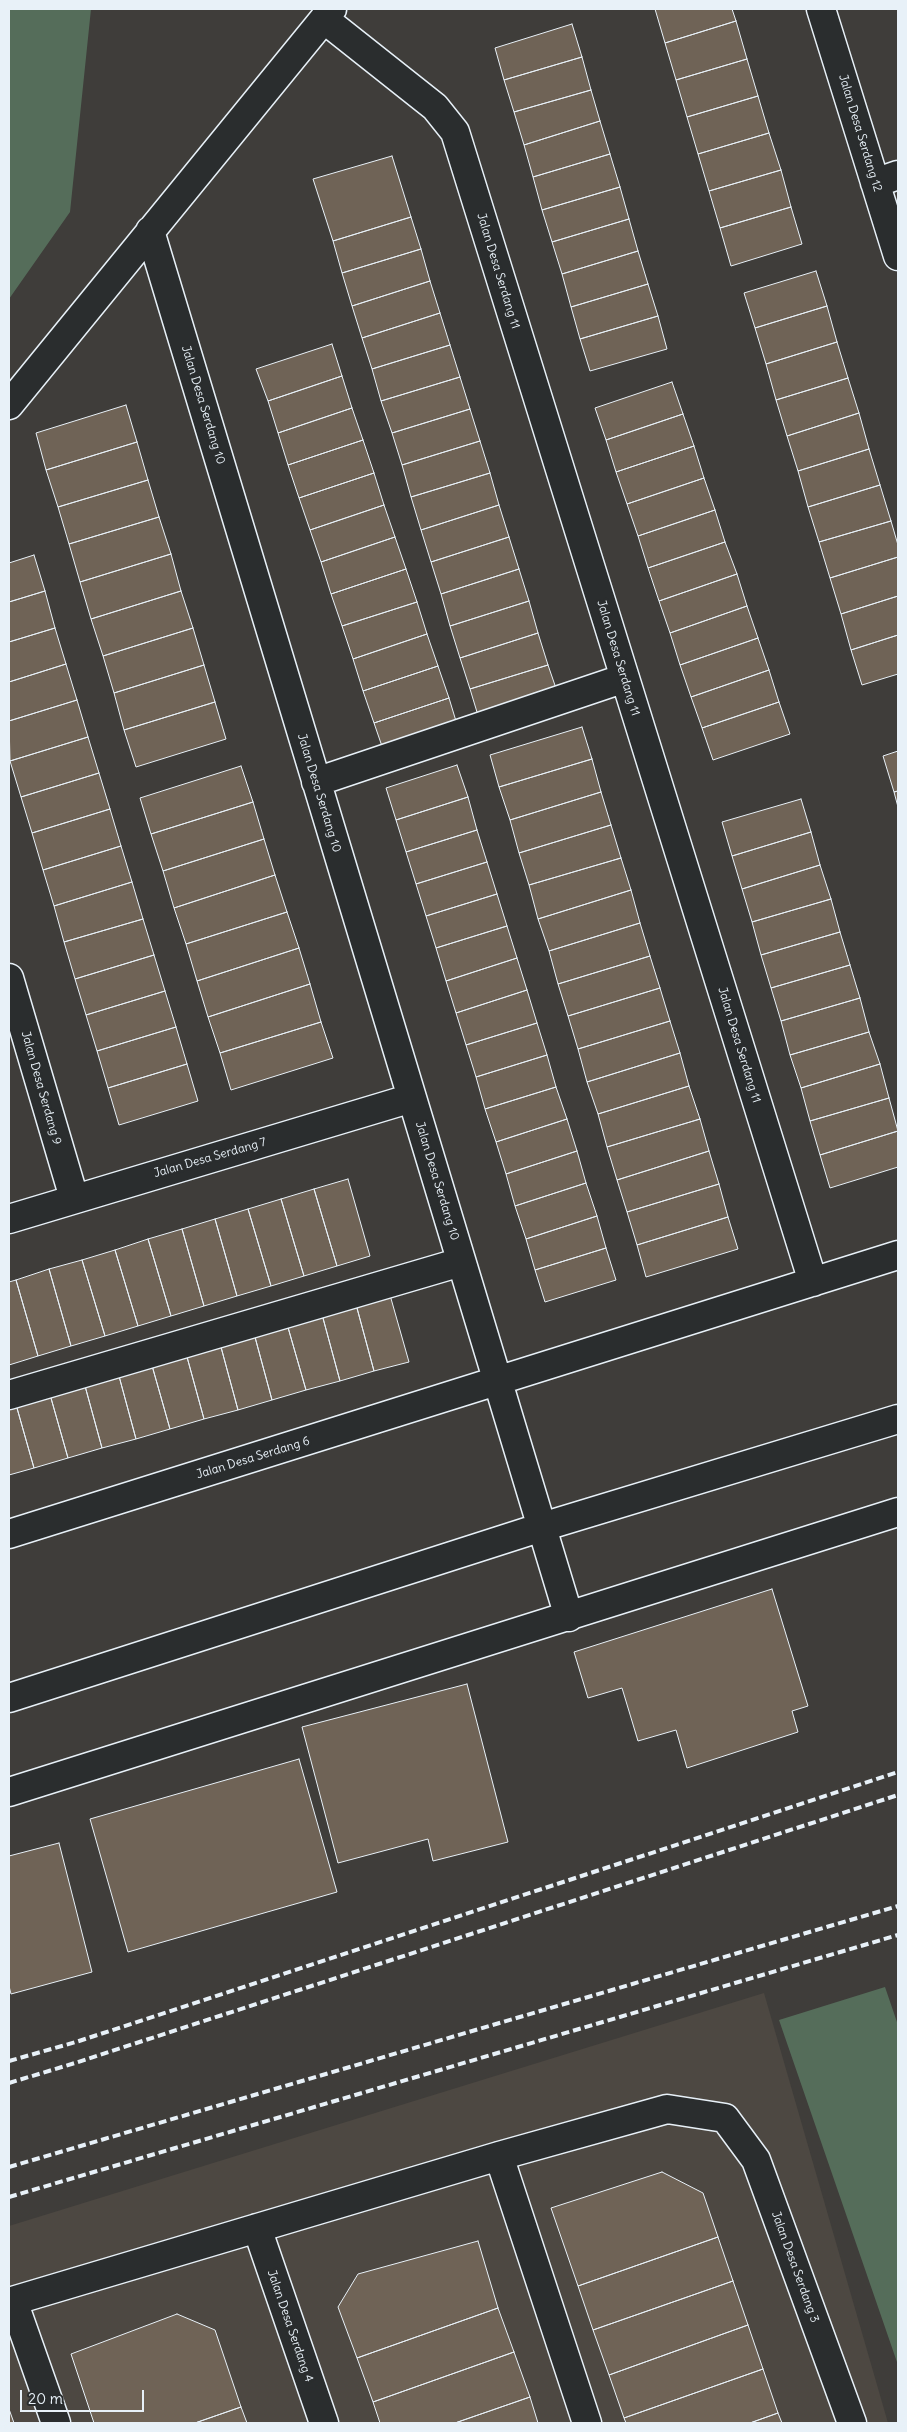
<!DOCTYPE html>
<html>
<head>
<meta charset="utf-8">
<style>
  body { margin:0 }
  #map { position:relative; width:907px; height:2432px; overflow:hidden; background:#3f3d3a; font-family:Delius,sans-serif }
  canvas { display:block }
  .frame { position:absolute; inset:0; border:10px solid #e8f1f8; pointer-events:none }
  .scale { position:absolute; left:20px; top:2390px; width:124px; height:22px; box-sizing:border-box; border:2px solid #e8f1f8; border-top:0; padding-left:6px; font-size:15px; line-height:18px; white-space:nowrap; color:#e8f1f8; -webkit-text-stroke:4px #2a2d2e; paint-order:stroke }
</style>
</head>
<body>
<div id="map">
<canvas width="907" height="2432"></canvas>
<div class="frame"></div>
<div class="scale">20 m</div>
</div>
<script>
const c = document.querySelector('canvas').getContext('2d');
c.lineJoin = 'round';
function fill(path, color) { c.fillStyle = color; c.fill(path, 'evenodd'); }
const toPath = rows => new Path2D(rows.map(r => 'M' + r).join(''));
function strokePath(path, color, width, dash) { c.strokeStyle = color; c.lineWidth = width; c.lineCap = dash ? 'butt' : 'round'; c.setLineDash(dash || []); c.stroke(path); }
function label(font, color, halo, rows, align = 'center') {
  c.font = font + ' Delius,sans-serif'; c.lineWidth = 5; c.setLineDash([]); c.textBaseline = 'middle'; c.strokeStyle = halo; c.fillStyle = color; for (const [text, x, y, turn = 0] of rows) {
    c.save(); c.translate(x, y); c.rotate((+turn || 0) * Math.PI / 180); c.textAlign = isNaN(turn) ? turn : align; if (halo) c.strokeText(text, 0, 0); c.fillText(text, 0, 0); c.restore();
  }
}
fill(toPath([
  [764,1993,888,2423,9,2423,9,2226]
]), '#4d4842');
fill(toPath([
  [9,9,91,9,70,212,9,299],
  [885,1987,898,2025,898,2365,779,2020]
]), '#556d5a');
const building = toPath([
  [655,9,732,9,736,21,665,43,655,9],
  [736,21,747,59,676,80,665,43,736,21],
  [572,24,582,57,504,80,495,48,572,24],
  [582,57,591,90,514,112,504,80,582,57],
  [747,59,758,96,687,117,676,80,747,59],
  [591,90,600,121,524,145,514,112,591,90],
  [758,96,769,133,698,154,687,117,758,96],
  [600,121,610,154,533,177,524,145,600,121],
  [769,133,781,170,709,191,698,154,769,133],
  [610,154,620,187,542,210,533,177,610,154],
  [392,156,411,217,333,241,313,179,392,156],
  [781,170,791,207,720,228,709,191,781,170],
  [620,187,629,219,552,242,542,210,620,187],
  [791,207,802,244,731,266,720,228,791,207],
  [411,217,421,249,342,273,333,241,411,217],
  [629,219,638,251,562,274,552,242,629,219],
  [421,249,430,281,352,306,342,273,421,249],
  [638,251,648,284,571,307,562,274,638,251],
  [816,271,827,306,755,328,744,293,816,271],
  [430,281,440,313,362,338,352,306,430,281],
  [648,284,658,316,580,339,571,307,648,284],
  [827,306,837,342,766,364,755,328,827,306],
  [440,313,450,345,372,369,362,338,440,313],
  [658,316,667,349,590,371,580,339,658,316],
  [837,342,848,378,776,400,766,364,837,342],
  [332,344,342,376,268,401,256,369,332,344],
  [450,345,460,377,381,401,372,369,450,345],
  [342,376,352,408,278,433,268,401,342,376],
  [460,377,470,409,392,433,381,401,460,377],
  [848,378,859,413,787,436,776,400,848,378],
  [672,382,683,414,606,440,595,408,672,382],
  [126,405,137,442,46,470,36,433,126,405],
  [352,408,363,440,288,465,278,433,352,408],
  [470,409,480,441,402,465,392,433,470,409],
  [859,413,869,449,798,471,787,436,859,413],
  [683,414,694,446,616,472,606,440,683,414],
  [363,440,374,473,299,498,288,465,363,440],
  [480,441,490,473,411,497,402,465,480,441],
  [137,442,148,480,58,507,46,470,137,442],
  [694,446,704,478,627,504,616,472,694,446],
  [869,449,880,485,808,507,798,471,869,449],
  [374,473,384,505,310,530,299,498,374,473],
  [490,473,499,505,421,530,411,497,490,473],
  [704,478,715,510,638,536,627,504,704,478],
  [148,480,159,517,69,544,58,507,148,480],
  [880,485,891,521,819,542,808,507,880,485],
  [384,505,395,537,321,562,310,530,384,505],
  [499,505,509,537,431,562,421,530,499,505],
  [715,510,725,542,648,568,638,536,715,510],
  [159,517,171,554,80,582,69,544,159,517],
  [891,521,898,545,898,557,830,578,819,542,891,521],
  [395,537,406,569,331,594,321,562,395,537],
  [509,537,519,569,441,594,431,562,509,537],
  [725,542,737,574,659,601,648,568,725,542],
  [171,554,181,591,91,619,80,582,171,554],
  [34,555,45,591,9,602,9,563,34,555],
  [898,557,898,596,841,614,830,578,898,557],
  [406,569,417,602,342,626,331,594,406,569],
  [519,569,529,601,450,626,441,594,519,569],
  [737,574,747,606,670,633,659,601,737,574],
  [45,591,55,628,9,642,9,602,45,591],
  [181,591,193,628,103,656,91,619,181,591],
  [898,596,898,635,851,650,841,614,898,596],
  [529,601,538,633,460,658,450,626,529,601],
  [417,602,427,634,353,659,342,626,417,602],
  [747,606,758,638,680,665,670,633,747,606],
  [55,628,66,664,9,682,9,642,55,628],
  [193,628,204,665,114,693,103,656,193,628],
  [538,633,548,665,470,689,460,658,538,633],
  [427,634,438,666,363,691,353,659,427,634],
  [898,635,898,674,862,685,851,650,898,635],
  [758,638,769,670,691,697,680,665,758,638],
  [66,664,77,700,9,721,9,682,66,664],
  [204,665,215,702,124,730,114,693,204,665],
  [548,665,559,697,480,722,470,689,548,665],
  [438,666,449,698,374,723,363,691,438,666],
  [769,670,779,702,702,728,691,697,769,670],
  [449,698,459,731,385,755,374,723,449,698],
  [77,700,88,737,10,761,9,721,77,700],
  [215,702,226,739,136,767,124,730,215,702],
  [779,702,790,734,713,760,702,728,779,702],
  [582,727,592,759,499,787,490,755,582,727],
  [88,737,99,773,21,797,10,761,88,737],
  [898,751,898,791,894,792,883,756,898,751],
  [592,759,601,792,510,820,499,787,592,759],
  [457,765,468,797,396,820,386,788,457,765],
  [241,766,253,802,151,834,140,798,241,766],
  [99,773,110,809,32,833,21,797,99,773],
  [898,791,898,807,894,792,898,791],
  [601,792,611,825,519,853,510,820,601,792],
  [468,797,477,830,406,852,396,820,468,797],
  [801,799,811,832,732,856,722,822,801,799],
  [253,802,264,839,163,871,151,834,253,802],
  [110,809,121,846,43,870,32,833,110,809],
  [611,825,621,858,529,885,519,853,611,825],
  [477,830,487,862,416,884,406,852,477,830],
  [811,832,820,865,742,889,732,856,811,832],
  [264,839,275,875,174,908,163,871,264,839],
  [121,846,132,882,54,906,43,870,121,846],
  [621,858,631,890,538,919,529,885,621,858],
  [487,862,497,894,426,916,416,884,487,862],
  [820,865,831,899,752,922,742,889,820,865],
  [275,875,287,912,186,944,174,908,275,875],
  [132,882,143,919,64,942,54,906,132,882],
  [631,890,640,923,549,951,538,919,631,890],
  [497,894,507,926,436,948,426,916,497,894],
  [831,899,840,932,761,955,752,922,831,899],
  [287,912,299,948,197,981,186,944,287,912],
  [143,919,154,955,75,979,64,942,143,919],
  [640,923,650,956,558,984,549,951,640,923],
  [507,926,517,958,446,981,436,948,507,926],
  [840,932,850,965,771,988,761,955,840,932],
  [299,948,310,984,208,1017,197,981,299,948],
  [154,955,165,991,86,1015,75,979,154,955],
  [650,956,660,988,568,1016,558,984,650,956],
  [517,958,527,990,456,1013,446,981,517,958],
  [850,965,860,998,781,1021,771,988,850,965],
  [310,984,321,1022,220,1053,208,1017,310,984],
  [660,988,670,1021,578,1049,568,1016,660,988],
  [527,990,537,1023,466,1045,456,1013,527,990],
  [165,991,176,1027,97,1051,86,1015,165,991],
  [860,998,869,1032,790,1055,781,1021,860,998],
  [670,1021,680,1053,587,1082,578,1049,670,1021],
  [321,1022,333,1058,231,1090,220,1053,321,1022],
  [537,1023,547,1055,476,1077,466,1045,537,1023],
  [176,1027,187,1064,108,1088,97,1051,176,1027],
  [869,1032,880,1064,801,1088,790,1055,869,1032],
  [680,1053,689,1086,598,1114,587,1082,680,1053],
  [547,1055,556,1087,485,1109,476,1077,547,1055],
  [187,1064,198,1101,119,1125,108,1088,187,1064],
  [880,1064,889,1098,810,1121,801,1088,880,1064],
  [689,1086,700,1119,607,1147,598,1114,689,1086],
  [556,1087,567,1119,496,1142,485,1109,556,1087],
  [889,1098,898,1131,820,1155,810,1121,889,1098],
  [567,1119,577,1151,506,1174,496,1142,567,1119],
  [700,1119,709,1151,617,1180,607,1147,700,1119],
  [898,1131,898,1167,830,1188,820,1155,898,1131],
  [577,1151,586,1183,515,1206,506,1174,577,1151],
  [709,1151,719,1184,627,1212,617,1180,709,1151],
  [348,1179,370,1256,337,1266,314,1189,348,1179],
  [586,1183,597,1216,526,1239,515,1206,586,1183],
  [719,1184,728,1217,637,1245,627,1212,719,1184],
  [314,1189,337,1266,304,1276,281,1199,314,1189],
  [281,1199,304,1276,271,1286,248,1209,281,1199],
  [248,1209,271,1286,237,1296,215,1219,248,1209],
  [597,1216,606,1248,535,1270,526,1239,597,1216],
  [728,1217,738,1249,646,1277,637,1245,728,1217],
  [215,1219,237,1296,204,1306,182,1229,215,1219],
  [182,1229,204,1306,171,1316,148,1239,182,1229],
  [148,1239,171,1316,138,1326,115,1250,148,1239],
  [606,1248,616,1280,545,1302,535,1270,606,1248],
  [115,1250,138,1326,105,1336,82,1260,115,1250],
  [82,1260,105,1336,71,1346,49,1269,82,1260],
  [49,1269,71,1346,38,1356,16,1280,49,1269],
  [16,1280,38,1356,9,1365,9,1282,16,1280],
  [388,1288,409,1362,374,1371,354,1297,388,1288],
  [354,1297,374,1371,340,1381,320,1307,354,1297],
  [320,1307,340,1381,306,1390,285,1317,320,1307],
  [285,1317,306,1390,272,1400,252,1326,285,1317],
  [252,1326,272,1400,238,1410,218,1336,252,1326],
  [218,1336,238,1410,204,1419,184,1346,218,1336],
  [184,1346,204,1419,170,1429,149,1355,184,1346],
  [149,1355,170,1429,136,1439,116,1365,149,1355],
  [116,1365,136,1439,102,1448,82,1375,116,1365],
  [82,1375,102,1448,68,1458,47,1384,82,1375],
  [47,1384,68,1458,34,1468,13,1394,47,1384],
  [13,1394,34,1468,9,1475,9,1395,13,1394],
  [772,1589,808,1706,792,1711,798,1732,687,1768,676,1730,638,1741,622,1688,588,1698,574,1652,772,1589],
  [467,1684,508,1842,433,1861,428,1839,338,1863,302,1727,467,1684],
  [299,1759,337,1892,128,1952,90,1819,299,1759],
  [59,1843,92,1972,11,1994,9,1986,9,1856,59,1843],
  [662,2172,703,2193,718,2237,578,2286,551,2208,662,2172],
  [718,2237,733,2281,593,2330,578,2286,718,2237],
  [478,2241,498,2308,357,2358,338,2307,358,2274,478,2241],
  [733,2281,748,2325,609,2375,593,2330,733,2281],
  [498,2308,514,2352,373,2402,357,2358,498,2308],
  [177,2314,215,2330,241,2407,195,2423,94,2423,71,2354,177,2314],
  [748,2325,763,2369,624,2418,609,2375,748,2325],
  [514,2352,530,2397,455,2423,380,2423,373,2402,514,2352],
  [763,2369,778,2413,750,2423,626,2423,624,2418,763,2369],
  [530,2397,538,2423,455,2423,530,2397],
  [241,2407,247,2423,195,2423,241,2407],
  [9,2409,14,2423,9,2423,9,2409],
  [778,2413,782,2423,750,2423,778,2413]
]);
fill(building, '#6f6356');
strokePath(building, '#e8f1f8', 1);
const minor = toPath([
  [821,9,898,256],
  [324,19,435,107,455,132,813,1282],
  [875,183,898,175],
  [150,231,569,1617],
  [9,405,332,9],
  [316,782,625,678],
  [9,978,74,1198],
  [9,1219,412,1098],
  [9,1395,461,1262],
  [9,1534,898,1255],
  [9,1698,542,1527,898,1419],
  [9,1792,898,1512],
  [499,2156,587,2423],
  [257,2228,324,2423],
  [13,2301,56,2423],
  [9,2302,499,2156,667,2109,725,2118,756,2160,852,2423]
]);
strokePath(minor, '#e8f1f8', 31);
strokePath(minor, '#2a2d2e', 28);
strokePath(toPath([
  [9,2061,76,2042,898,1772],
  [9,2083,75,2063,898,1795],
  [9,2167,898,1906],
  [9,2197,898,1935]
]), '#e8f1f8', 4, [8, 4]);
label('12px', '#e8f1f8', '#2a2d2e', [
  ["Jalan Desa Serdang 12",860,133,73],
  ["Jalan Desa Serdang 11",498,271,73],
  ["Jalan Desa Serdang 10",203,405,73],
  ["Jalan Desa Serdang 11",618,658,73],
  ["Jalan Desa Serdang 10",319,793,73],
  ["Jalan Desa Serdang 11",739,1045,73],
  ["Jalan Desa Serdang 9",41,1088,74],
  ["Jalan Desa Serdang 7",210,1158,-16],
  ["Jalan Desa Serdang 10",437,1181,73],
  ["Jalan Desa Serdang 6",253,1458,-17],
  ["Jalan Desa Serdang 3",795,2267,70],
  ["Jalan Desa Serdang 4",290,2326,71]
]);
</script>
</body>
</html>
